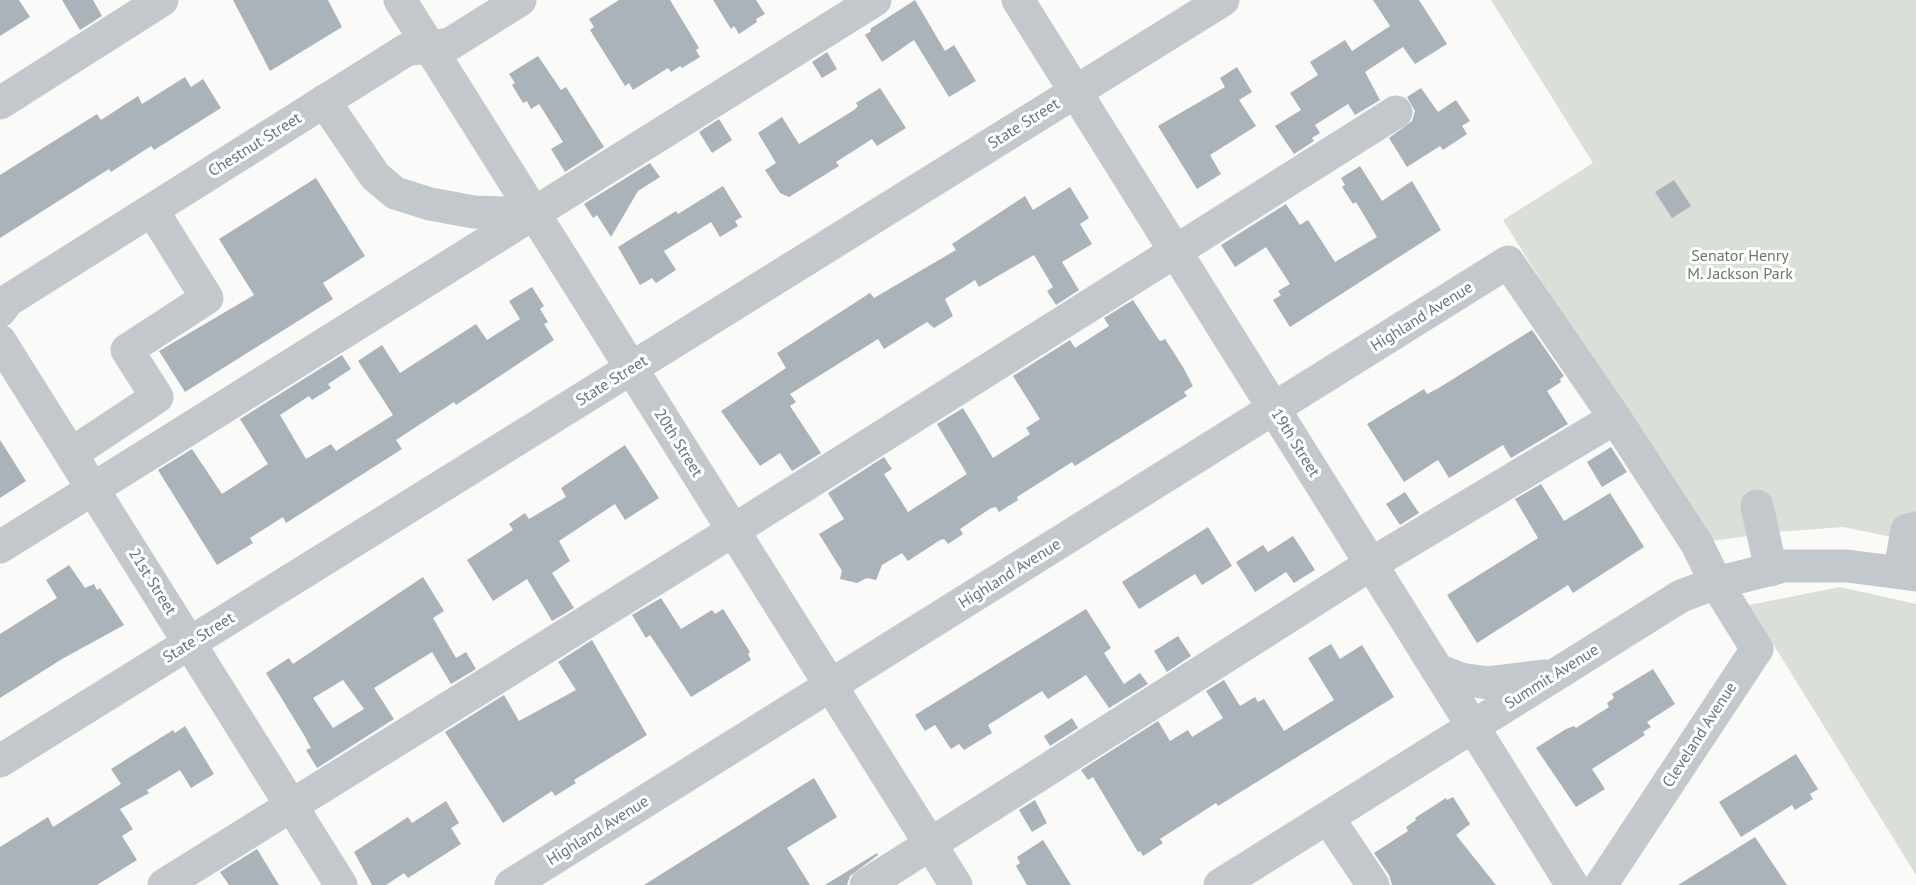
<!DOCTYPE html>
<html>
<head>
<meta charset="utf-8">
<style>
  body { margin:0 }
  canvas { display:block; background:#fafaf8 }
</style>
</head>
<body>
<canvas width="1916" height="885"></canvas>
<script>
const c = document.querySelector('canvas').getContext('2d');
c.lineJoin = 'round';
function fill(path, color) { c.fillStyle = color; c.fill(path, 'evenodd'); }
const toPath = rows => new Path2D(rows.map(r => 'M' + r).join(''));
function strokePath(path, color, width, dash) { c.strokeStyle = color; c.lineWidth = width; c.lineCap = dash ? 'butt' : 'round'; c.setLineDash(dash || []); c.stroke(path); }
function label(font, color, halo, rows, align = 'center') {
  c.font = font + ' "PT Sans",sans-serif'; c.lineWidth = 6; c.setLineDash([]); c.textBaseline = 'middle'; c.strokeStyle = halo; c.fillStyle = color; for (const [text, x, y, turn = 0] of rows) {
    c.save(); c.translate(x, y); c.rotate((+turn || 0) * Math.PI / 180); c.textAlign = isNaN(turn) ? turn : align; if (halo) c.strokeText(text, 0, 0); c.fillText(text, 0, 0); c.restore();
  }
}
fill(toPath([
  [1491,0,1916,0,1916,542,1843,527,1777,532,1705,542,1503,220,1593,163],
  [1840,587,1916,604,1916,875,1749,605]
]), '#dadfd7');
fill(toPath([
  [0,0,19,0,30,17,0,36],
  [62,0,93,0,102,16,80,30],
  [233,0,328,0,342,27,270,71],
  [619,0,670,0,699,48,696,50,700,57,682,68,680,66,671,72,668,68,633,90,629,83,625,86,590,30,594,27,589,19],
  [713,0,756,0,765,14,756,19,757,22,739,34,734,26,731,29],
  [915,0,945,51,954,45,976,81,949,97,914,40,882,62,865,35,871,31,870,29],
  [1373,0,1419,0,1447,44,1415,64,1403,47,1365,72,1380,100,1355,115,1348,104,1315,125,1320,133,1312,138,1314,141,1294,154,1275,126,1301,110,1290,93,1318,75,1310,62,1345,40,1352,51,1390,26],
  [827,52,837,69,822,78,812,62],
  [538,56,561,90,566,87,604,147,565,172,551,149,563,142,539,104,531,109,527,101,523,103,512,85,515,83,509,74],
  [1237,67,1252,92,1239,100,1256,126,1210,155,1221,174,1197,189,1158,126,1225,87,1220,78],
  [185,77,191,87,203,79,221,108,154,150,151,146,111,172,109,169,0,238,0,175,97,114,101,120,138,96,142,104],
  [880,88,906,128,877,146,872,139,836,162,839,166,789,197,780,193,765,170,776,163,758,133,782,117,799,144,854,110,858,106,856,103],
  [1421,88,1438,112,1456,100,1470,121,1462,126,1467,134,1443,150,1440,146,1407,167,1389,138,1412,121,1415,111,1407,97],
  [719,119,732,140,712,153,699,132],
  [650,163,660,177,638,191,611,237,597,215,593,218,584,204],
  [1360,166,1382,201,1412,181,1441,230,1290,327,1273,300,1281,295,1278,291,1290,284,1266,247,1235,267,1221,245,1286,204,1300,225,1308,220,1335,262,1377,237,1356,202,1353,204,1342,187,1345,185,1341,178],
  [316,178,365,256,323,283,333,299,185,392,159,351,254,295,219,239],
  [1674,180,1691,206,1672,218,1655,192],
  [723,186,742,217,735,221,738,226,720,237,711,222,664,251,676,270,656,283,652,278,640,285,618,247,676,211,678,214],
  [1070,187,1089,218,1080,224,1092,244,1062,262,1079,290,1056,305,1047,291,1053,287,1034,255,979,287,975,280,945,299,953,316,934,328,927,322,884,349,878,339,790,394,796,402,790,406,821,453,792,471,780,453,760,466,721,411,786,368,777,353,870,293,874,298,956,250,952,244,1025,196,1033,210],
  [532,287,544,306,540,309,548,322,544,324,554,340,456,405,454,402,396,440,402,449,286,523,283,517,250,538,253,543,217,565,158,470,192,449,222,494,268,464,240,419,342,355,351,369,328,384,331,388,312,400,309,396,280,415,306,459,331,444,336,451,393,415,358,361,382,345,400,373,476,324,487,340,520,319,509,301],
  [1133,300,1159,340,1161,341,1165,339,1183,367,1193,386,1184,392,1187,396,1075,466,1072,462,1017,497,1018,500,999,512,996,507,991,508,960,529,963,534,948,544,944,539,940,540,908,561,902,553,882,565,876,580,867,578,857,583,840,579,842,571,819,534,844,519,828,493,884,457,892,469,884,474,908,512,967,474,937,424,963,408,993,458,1030,434,1026,428,1040,419,1013,376,1070,340,1075,348,1109,326,1104,318],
  [1532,330,1564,376,1560,379,1561,382,1547,391,1568,424,1511,458,1503,445,1449,478,1438,460,1404,482,1367,424,1424,389,1427,394,1437,389],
  [0,440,26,481,0,498],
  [625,445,659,498,625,520,615,504,559,541,570,561,552,573,574,608,552,621,527,579,493,601,467,560,513,530,509,524,525,513,529,519,566,497,561,488],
  [1611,447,1627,472,1602,487,1587,462],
  [1541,484,1564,521,1610,493,1644,547,1573,593,1568,585,1477,643,1447,595,1538,538,1515,499],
  [1405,492,1419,513,1400,525,1386,504],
  [1208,527,1232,566,1202,585,1195,574,1139,609,1122,582],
  [1293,536,1315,570,1294,583,1286,572,1255,592,1236,562,1263,545,1268,552],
  [69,565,85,588,94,584,97,590,100,588,124,625,62,659,0,698,0,634,57,598,46,580],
  [423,577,444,611,433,618,456,658,466,652,476,669,451,684,432,652,374,688,394,719,317,768,306,750,311,748,304,735,266,673,289,658,293,664],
  [343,680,364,709,333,728,313,698],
  [661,598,681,629,712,610,715,614,723,609,750,652,748,654,751,660,691,697,650,635,646,638,632,615],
  [1086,609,1111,648,1104,653,1124,684,1140,673,1148,684,1109,708,1086,675,1048,699,1042,691,988,725,992,733,964,750,959,744,951,749,935,725,925,731,915,715],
  [1178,636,1191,656,1167,672,1154,651],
  [592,640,647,735,574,780,576,783,555,796,552,791,503,823,445,732,504,695,519,721,576,690,558,662],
  [1331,644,1340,659,1362,645,1394,697,1218,806,1216,803,1160,839,1163,843,1143,856,1140,851,1138,852,1093,777,1088,780,1081,770,1158,721,1170,741,1188,730,1192,737,1223,718,1206,691,1224,680,1240,706,1255,697,1258,702,1264,699,1284,731,1334,700,1308,658],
  [1653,669,1675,704,1647,722,1651,727,1643,732,1645,735,1592,769,1605,789,1576,807,1536,748,1566,729,1574,726,1576,728,1609,707,1607,703,1614,698,1612,694],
  [1072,718,1078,728,1050,746,1044,736],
  [185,726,214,774,191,788,180,770,147,790,149,793,120,809,133,829,122,836,137,860,97,885,0,885,0,847,48,817,53,827,121,784,111,769,173,730,175,733],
  [1796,754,1818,789,1810,794,1813,799,1795,810,1792,805,1741,837,1719,802],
  [814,778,837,817,787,848,810,885,644,885],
  [1453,797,1470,824,1456,835,1496,885,1392,885,1389,875,1374,853,1408,831,1406,827,1416,820,1415,818,1446,798,1447,800],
  [1035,800,1047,823,1032,832,1019,810],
  [446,801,459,823,451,828,461,844,408,878,404,873,386,885,372,885,354,852,408,817,412,823],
  [1755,837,1787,885,1678,885],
  [1043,840,1071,885,1027,885,1016,866,1020,863,1017,857],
  [257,849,279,885,229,885,220,872],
  [877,853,878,855,850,876,847,885,825,885]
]), '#aab3b9');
strokePath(toPath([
  [400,0,956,885],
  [1018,0,1572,885],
  [324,101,375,176,395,193,430,204,474,212,534,214],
  [0,103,162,0],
  [0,311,7,301,406,50,450,44,520,0],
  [0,341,341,885],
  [71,454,157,397,127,350,207,298,152,210],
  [1757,506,1771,570],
  [0,547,875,0],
  [1900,571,1907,530,1916,528],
  [1437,670,1461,679,1488,683,1545,676],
  [0,761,1223,0],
  [1328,818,1373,885],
  [164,885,734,530,1396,112],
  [511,885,1508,262,1615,418,1697,544,1716,583,1757,649,1601,885],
  [866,885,1371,564,1615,418],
  [1220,885,1681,596,1716,583,1784,566,1847,566,1916,575]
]), '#c3c8cc', 33);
label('16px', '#657683', '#fff', [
  ["State Street",1024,124,-32],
  ["Chestnut Street",255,145,-32],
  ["Highland Avenue",1422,317,-32],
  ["State Street",612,381,-32],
  ["20th Street",678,443,58],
  ["19th Street",1295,443,58],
  ["Highland Avenue",1010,574,-32],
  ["21st Street",152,582,58],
  ["State Street",199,638,-32],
  ["Summit Avenue",1552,677,-32],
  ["Cleveland Avenue",1700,735,-57],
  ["Highland Avenue",598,831,-32]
]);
label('16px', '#687a64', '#fff', [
  ["Senator Henry",1740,256],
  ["M. Jackson Park",1740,274]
]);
</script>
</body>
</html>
